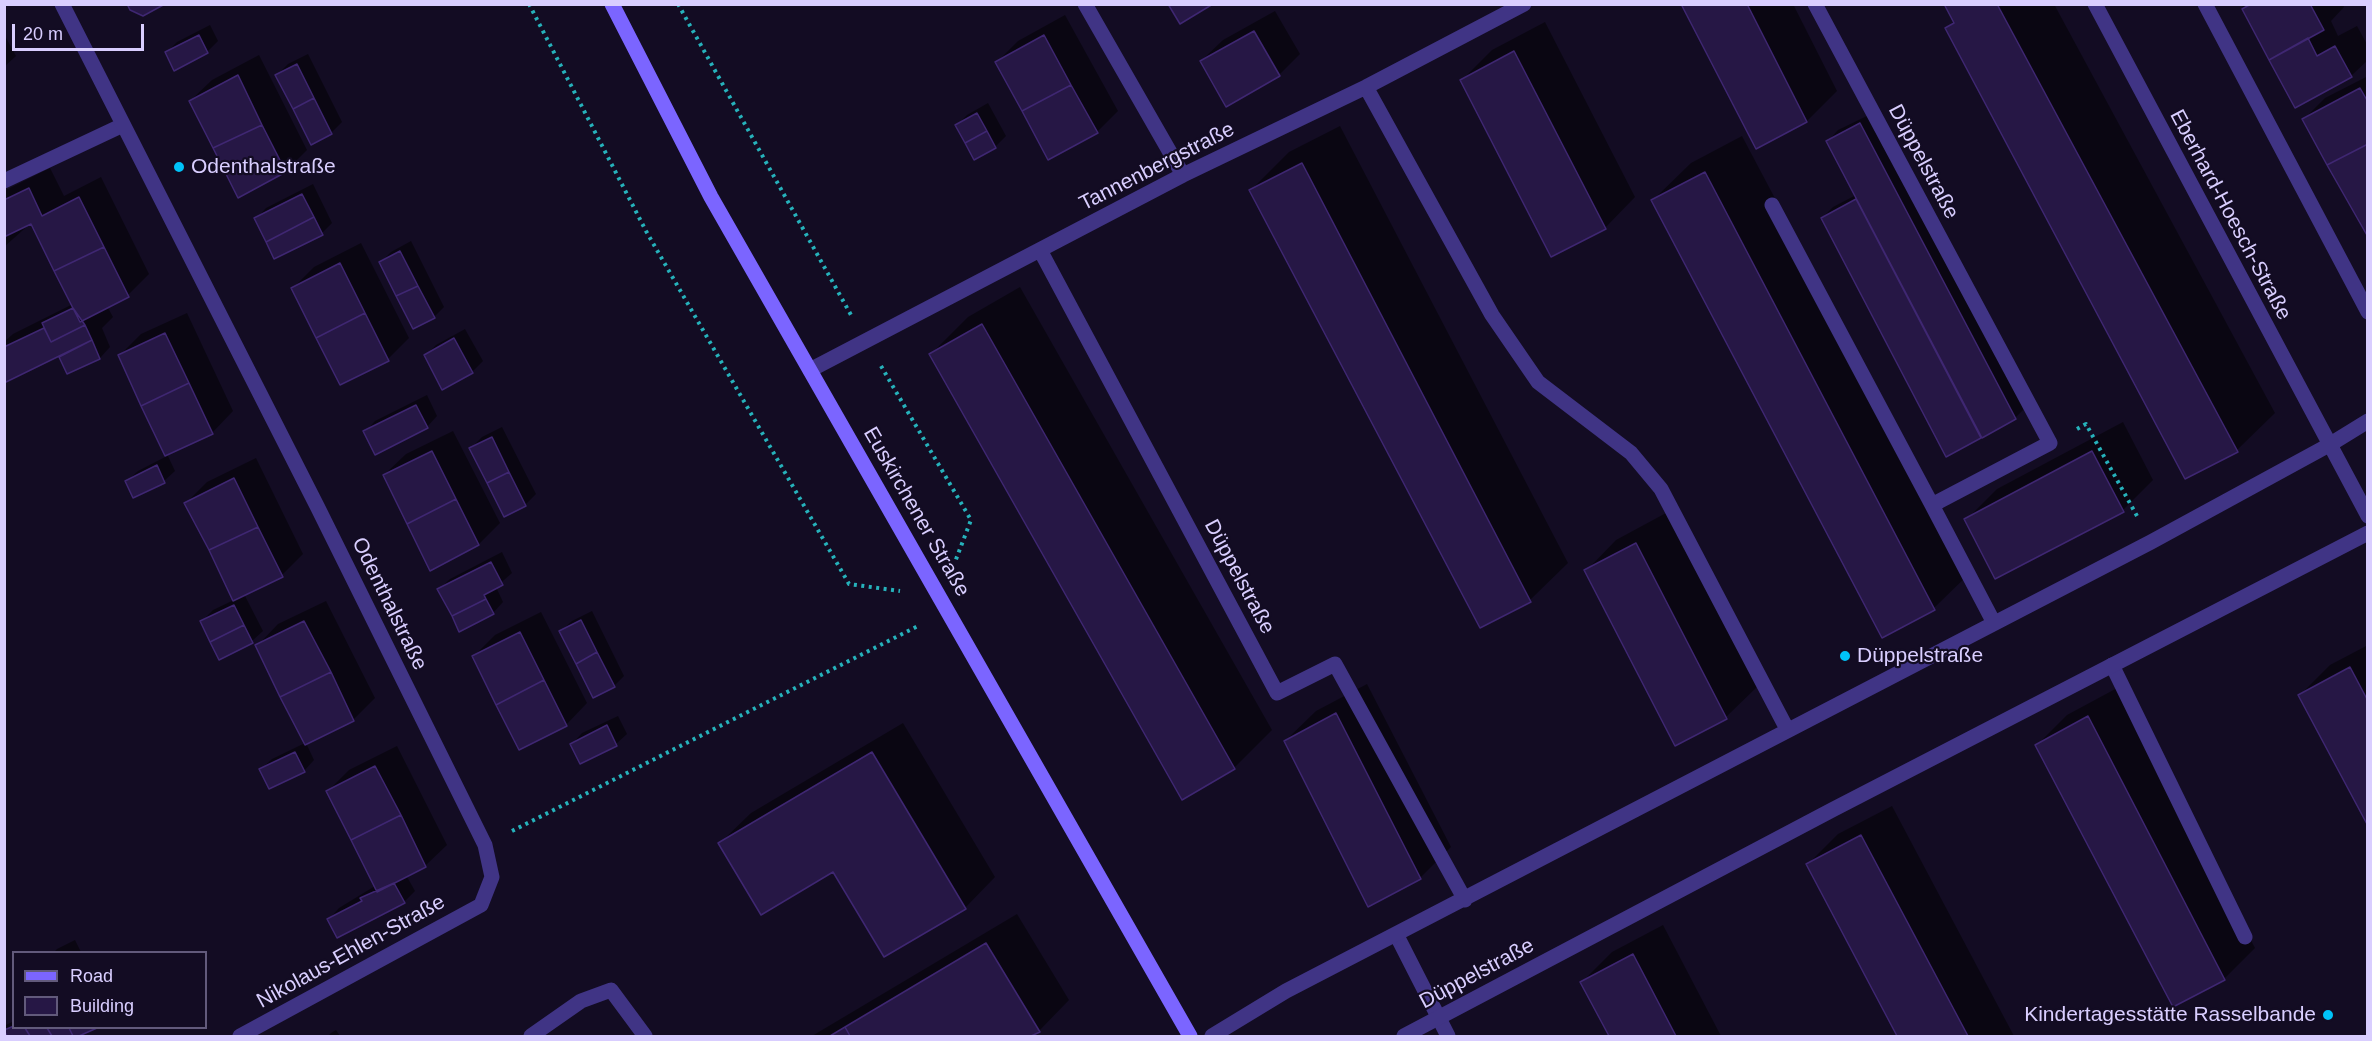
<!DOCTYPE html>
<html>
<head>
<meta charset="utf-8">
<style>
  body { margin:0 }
  #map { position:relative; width:2372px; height:1041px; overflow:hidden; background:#130c23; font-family:Arial,sans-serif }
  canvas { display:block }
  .frame { position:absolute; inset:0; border:6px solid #d9ceff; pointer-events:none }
  .legend { position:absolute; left:12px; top:951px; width:195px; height:78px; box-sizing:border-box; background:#130c23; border:2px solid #625a7b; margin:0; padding:8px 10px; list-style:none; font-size:18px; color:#d9ceff }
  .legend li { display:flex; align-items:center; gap:12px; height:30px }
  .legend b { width:30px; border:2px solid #625a7b }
  .scale { position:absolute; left:12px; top:24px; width:132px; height:27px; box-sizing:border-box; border:3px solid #d9ceff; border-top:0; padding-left:8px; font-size:18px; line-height:21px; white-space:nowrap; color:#d9ceff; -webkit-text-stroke:4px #130c23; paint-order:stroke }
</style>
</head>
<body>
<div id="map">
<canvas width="2372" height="1041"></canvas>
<div class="frame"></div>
<ul class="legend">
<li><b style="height:8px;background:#7b65ff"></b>Road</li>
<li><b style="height:16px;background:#261745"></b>Building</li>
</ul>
<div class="scale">20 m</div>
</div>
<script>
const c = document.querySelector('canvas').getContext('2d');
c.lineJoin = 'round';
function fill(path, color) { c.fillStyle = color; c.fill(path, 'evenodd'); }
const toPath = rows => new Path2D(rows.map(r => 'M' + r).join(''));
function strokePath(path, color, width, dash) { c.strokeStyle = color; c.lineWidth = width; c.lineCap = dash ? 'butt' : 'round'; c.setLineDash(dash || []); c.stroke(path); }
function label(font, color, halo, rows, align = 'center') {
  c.font = font + ' Arial,sans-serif'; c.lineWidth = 4.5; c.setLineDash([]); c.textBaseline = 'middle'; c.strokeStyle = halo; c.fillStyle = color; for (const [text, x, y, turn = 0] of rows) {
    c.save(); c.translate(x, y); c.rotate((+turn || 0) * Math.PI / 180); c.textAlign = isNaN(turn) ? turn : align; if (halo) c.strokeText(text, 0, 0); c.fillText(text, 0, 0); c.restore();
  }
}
fill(toPath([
  [1683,4,1793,4,1837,91,1807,121,1756,147],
  [1945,4,2054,4,2275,413,2237,450,1947,28,1954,21],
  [2241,4,2343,4,2344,7,2331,21,2338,36,2357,26,2368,46,2368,60,2351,76,2296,106],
  [1275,11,1300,54,1279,75,1201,61,1223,40],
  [1065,15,1118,111,1097,132,997,62,1018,41],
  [1545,22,1635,197,1605,228,1462,80,1492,50],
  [210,25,218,41,208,51,174,69,167,52,177,42],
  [4,34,16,56,4,67],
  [308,54,342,122,331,133,311,143,277,75,288,64],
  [259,55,307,150,286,171,239,196,190,101,212,80],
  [2368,76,2368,233,2304,119,2325,98],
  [988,103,1006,136,996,146,975,158,956,126,967,115],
  [1871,114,2025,408,2015,418,1947,455,1822,218,1833,207,1856,195,1828,141,1838,130],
  [1340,126,1568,563,1530,600,1480,626,1251,190,1289,152],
  [1742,136,1972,571,1934,608,1882,636,1653,200,1691,163],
  [50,168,64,196,101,177,149,274,128,295,107,306,113,317,102,328,110,347,100,358,68,372,61,357,66,352,4,382,4,342,13,334,73,304,32,222,4,247,4,191],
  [313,184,332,223,322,233,256,219,266,208],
  [411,241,444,307,434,317,381,262,391,252],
  [361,243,409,338,388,359,293,288,314,267],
  [1020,287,1272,730,1234,768,931,354,968,317],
  [187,313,233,411,212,433,167,454,175,471,164,481,127,481,138,471,167,456,119,356,141,334],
  [465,329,483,361,472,372,426,355,436,345],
  [427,395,437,416,427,427,365,432,375,421],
  [2123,422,2153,480,2123,510,1966,520,1997,489],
  [502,427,536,494,525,505,471,448,482,437],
  [453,431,500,523,479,544,384,475,406,454],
  [256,458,303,554,282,575,244,594,263,631,252,641,220,658,202,621,213,610,234,600,186,503,207,482],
  [1666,513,1757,687,1726,717,1676,744,1586,571,1616,540],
  [502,552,512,573,496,587,503,602,493,613,439,589,450,579],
  [326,601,375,698,353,720,306,743,314,760,304,771,261,769,272,759,305,743,257,646,278,624],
  [592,611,624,676,614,686,561,631,572,621],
  [541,612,587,703,566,725,473,657,495,635],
  [2368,645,2368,823,2300,695,2330,665],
  [1367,684,1451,847,1420,878,1285,741,1316,711],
  [2119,687,2255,948,2224,979,2173,1005,2037,745,2067,715],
  [618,716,627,734,616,744,581,762,572,744,582,733],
  [903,723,995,877,965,908,834,870,720,843,751,813],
  [397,746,447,845,425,866,406,875,415,891,405,901,338,936,329,919,339,908,375,886,328,791,349,770],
  [1892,806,2014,1036,1899,1036,1808,864,1838,834],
  [1017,914,1069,1000,1039,1031,1029,1036,812,1036],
  [1663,925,1721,1036,1610,1036,1582,982,1612,952],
  [75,940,81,952,54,952,57,949],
  [14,1021,14,1028,94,1028,76,1036,4,1036,4,1026],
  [336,1030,340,1036,328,1036,331,1033]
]), '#0007');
const building = toPath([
  [127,4,165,4,143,16,130,10,127,4],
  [1168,4,1213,4,1180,24,1168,4],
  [1681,4,1747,4,1807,122,1756,149,1681,4],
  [1944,4,1997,4,2238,452,2185,479,1945,28,1954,23,1944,4],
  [2251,4,2310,4,2324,30,2269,60,2242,9,2251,4],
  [1254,31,1280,76,1226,107,1200,61,1254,31],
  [199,35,208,53,174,71,165,52,199,35],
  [1044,35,1071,85,1022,111,995,62,1044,35],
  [2308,38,2317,56,2335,46,2352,77,2295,108,2269,60,2308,38],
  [1514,51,1606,229,1551,257,1460,80,1514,51],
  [297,64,314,98,293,109,275,75,297,64],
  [238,75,262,125,213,148,189,101,238,75],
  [1071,85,1098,133,1048,160,1022,111,1071,85],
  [2360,88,2368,102,2368,144,2327,165,2302,119,2360,88],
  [314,98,332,134,311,145,293,109,314,98],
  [977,113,987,131,965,143,955,125,977,113],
  [1860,123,2016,419,1982,438,1826,141,1860,123],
  [262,125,286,172,238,198,213,148,262,125],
  [987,131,996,148,974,160,965,143,987,131],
  [2368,144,2368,237,2327,165,2368,144],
  [1302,163,1531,602,1480,628,1249,190,1302,163],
  [1705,172,1935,610,1882,638,1651,200,1705,172],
  [29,188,42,216,79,197,104,247,54,271,31,224,4,237,4,200,29,188],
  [302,194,314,217,266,242,254,218,302,194],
  [1856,199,1981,438,1946,457,1821,218,1856,199],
  [314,217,323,235,274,259,266,242,314,217],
  [104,247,129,297,80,322,54,271,104,247],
  [400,251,418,286,396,296,379,262,400,251],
  [340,263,365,313,316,338,291,288,340,263],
  [418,286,435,318,413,329,396,296,418,286],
  [73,308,85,325,51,342,42,323,73,308],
  [365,313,389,361,340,385,316,338,365,313],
  [982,324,1235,769,1182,800,929,354,982,324],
  [85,325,92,340,4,383,4,347,44,328,51,342,85,325],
  [165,333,189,383,141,406,118,355,165,333],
  [454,338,473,373,442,390,424,355,454,338],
  [92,340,100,359,67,374,59,357,92,340],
  [189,383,213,434,165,456,141,406,189,383],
  [416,405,428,428,375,455,363,431,416,405],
  [492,437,509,472,487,483,469,448,492,437],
  [432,451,456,499,407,524,383,475,432,451],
  [2092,451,2124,512,1995,579,1964,519,2092,451],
  [157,465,165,483,133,498,125,481,157,465],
  [509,472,526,506,504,517,487,483,509,472],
  [234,478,258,527,209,550,184,503,234,478],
  [456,499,479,545,430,571,407,524,456,499],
  [258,527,283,577,233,601,209,550,258,527],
  [1636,543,1727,719,1675,746,1584,570,1636,543],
  [491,562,503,585,484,595,486,599,452,616,437,589,491,562],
  [486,599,494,614,459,632,452,616,486,599],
  [234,605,244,625,210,642,200,621,234,605],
  [581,620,597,652,576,664,559,631,581,620],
  [304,621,331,672,280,697,255,645,304,621],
  [244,625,253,643,219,660,210,642,244,625],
  [520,632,544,680,496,705,472,656,520,632],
  [597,652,615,687,593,698,576,664,597,652],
  [2350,667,2368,701,2368,826,2298,695,2350,667],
  [331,672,354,721,305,745,280,697,331,672],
  [544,680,567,726,519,750,496,705,544,680],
  [1336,713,1421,879,1368,907,1284,741,1336,713],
  [2088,716,2225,980,2173,1007,2035,745,2088,716],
  [607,725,617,746,580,764,570,744,607,725],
  [295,752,305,772,269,789,259,769,295,752],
  [872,752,966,909,884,957,833,872,761,915,718,843,872,752],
  [375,766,401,815,351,840,326,791,375,766],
  [401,815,426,867,377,892,351,840,401,815],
  [1861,835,1968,1036,1897,1036,1806,864,1861,835],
  [394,883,405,903,337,938,327,919,362,901,360,898,394,883],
  [986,943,1040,1032,1031,1036,850,1036,845,1027,986,943],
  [1633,954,1676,1036,1609,1036,1580,982,1633,954],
  [14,1026,25,1028,30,1036,7,1036,4,1030,14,1026],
  [845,1027,850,1036,830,1036,845,1027],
  [25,1028,47,1028,52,1036,30,1036,25,1028],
  [47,1028,69,1028,73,1036,52,1036,47,1028],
  [69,1028,97,1028,79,1036,73,1036,69,1028]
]);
fill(building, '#261745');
strokePath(building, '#3f2772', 1.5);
strokePath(toPath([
  [529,4,646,231,849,584,900,591],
  [678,4,851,315],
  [881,366,971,520,955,562],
  [2077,429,2086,424,2137,516],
  [512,831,920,625]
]), '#26b2bb', 4, [3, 4.5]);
strokePath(toPath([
  [4,181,123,125],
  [2112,665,2245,937],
  [1397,936,1448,1036],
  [531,1036,581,1001,611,990,645,1036]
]), '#403485', 15);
strokePath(toPath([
  [62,4,318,508,485,845,492,877,481,905,240,1036],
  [1085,4,1183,175],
  [1815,4,2050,443,1932,505,1994,623],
  [2095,4,2368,516],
  [2205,4,2368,312],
  [1366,87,1492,315,1538,382,1631,453,1661,489,1787,729],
  [1772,205,1932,505],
  [1040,250,1277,693,1335,664,1465,900],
  [810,370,1183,175,1366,87,1524,4],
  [1212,1036,1286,991,2151,542,2329,445,2368,421],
  [1404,1036,1832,810,2368,533]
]), '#403485', 15);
strokePath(toPath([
  [612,4,711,197,1190,1036]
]), '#7b65ff', 15);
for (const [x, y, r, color] of [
  [179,167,6,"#00c3f9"],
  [1845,656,6,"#00c3f9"],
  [2328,1015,6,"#00c3f9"]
]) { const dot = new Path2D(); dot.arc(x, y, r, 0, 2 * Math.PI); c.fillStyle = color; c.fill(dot); strokePath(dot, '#130c23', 2); }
label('21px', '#d9ceff', '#130c23', [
  ["Düppelstraße",1923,162,62],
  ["Tannenbergstraße",1157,167,-27],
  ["Eberhard-Hoesch-Straße",2230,215,62],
  ["Euskirchener Straße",916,512,60],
  ["Düppelstraße",1239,577,62],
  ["Odenthalstraße",389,604,64],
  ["Nikolaus-Ehlen-Straße",351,952,-29],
  ["Düppelstraße",1477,974,-28]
]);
label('21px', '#d9ceff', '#130c23', [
  ["Odenthalstraße",191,167],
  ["Düppelstraße",1857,656],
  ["Kindertagesstätte Rasselbande",2316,1015,"right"]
], 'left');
</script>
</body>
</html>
